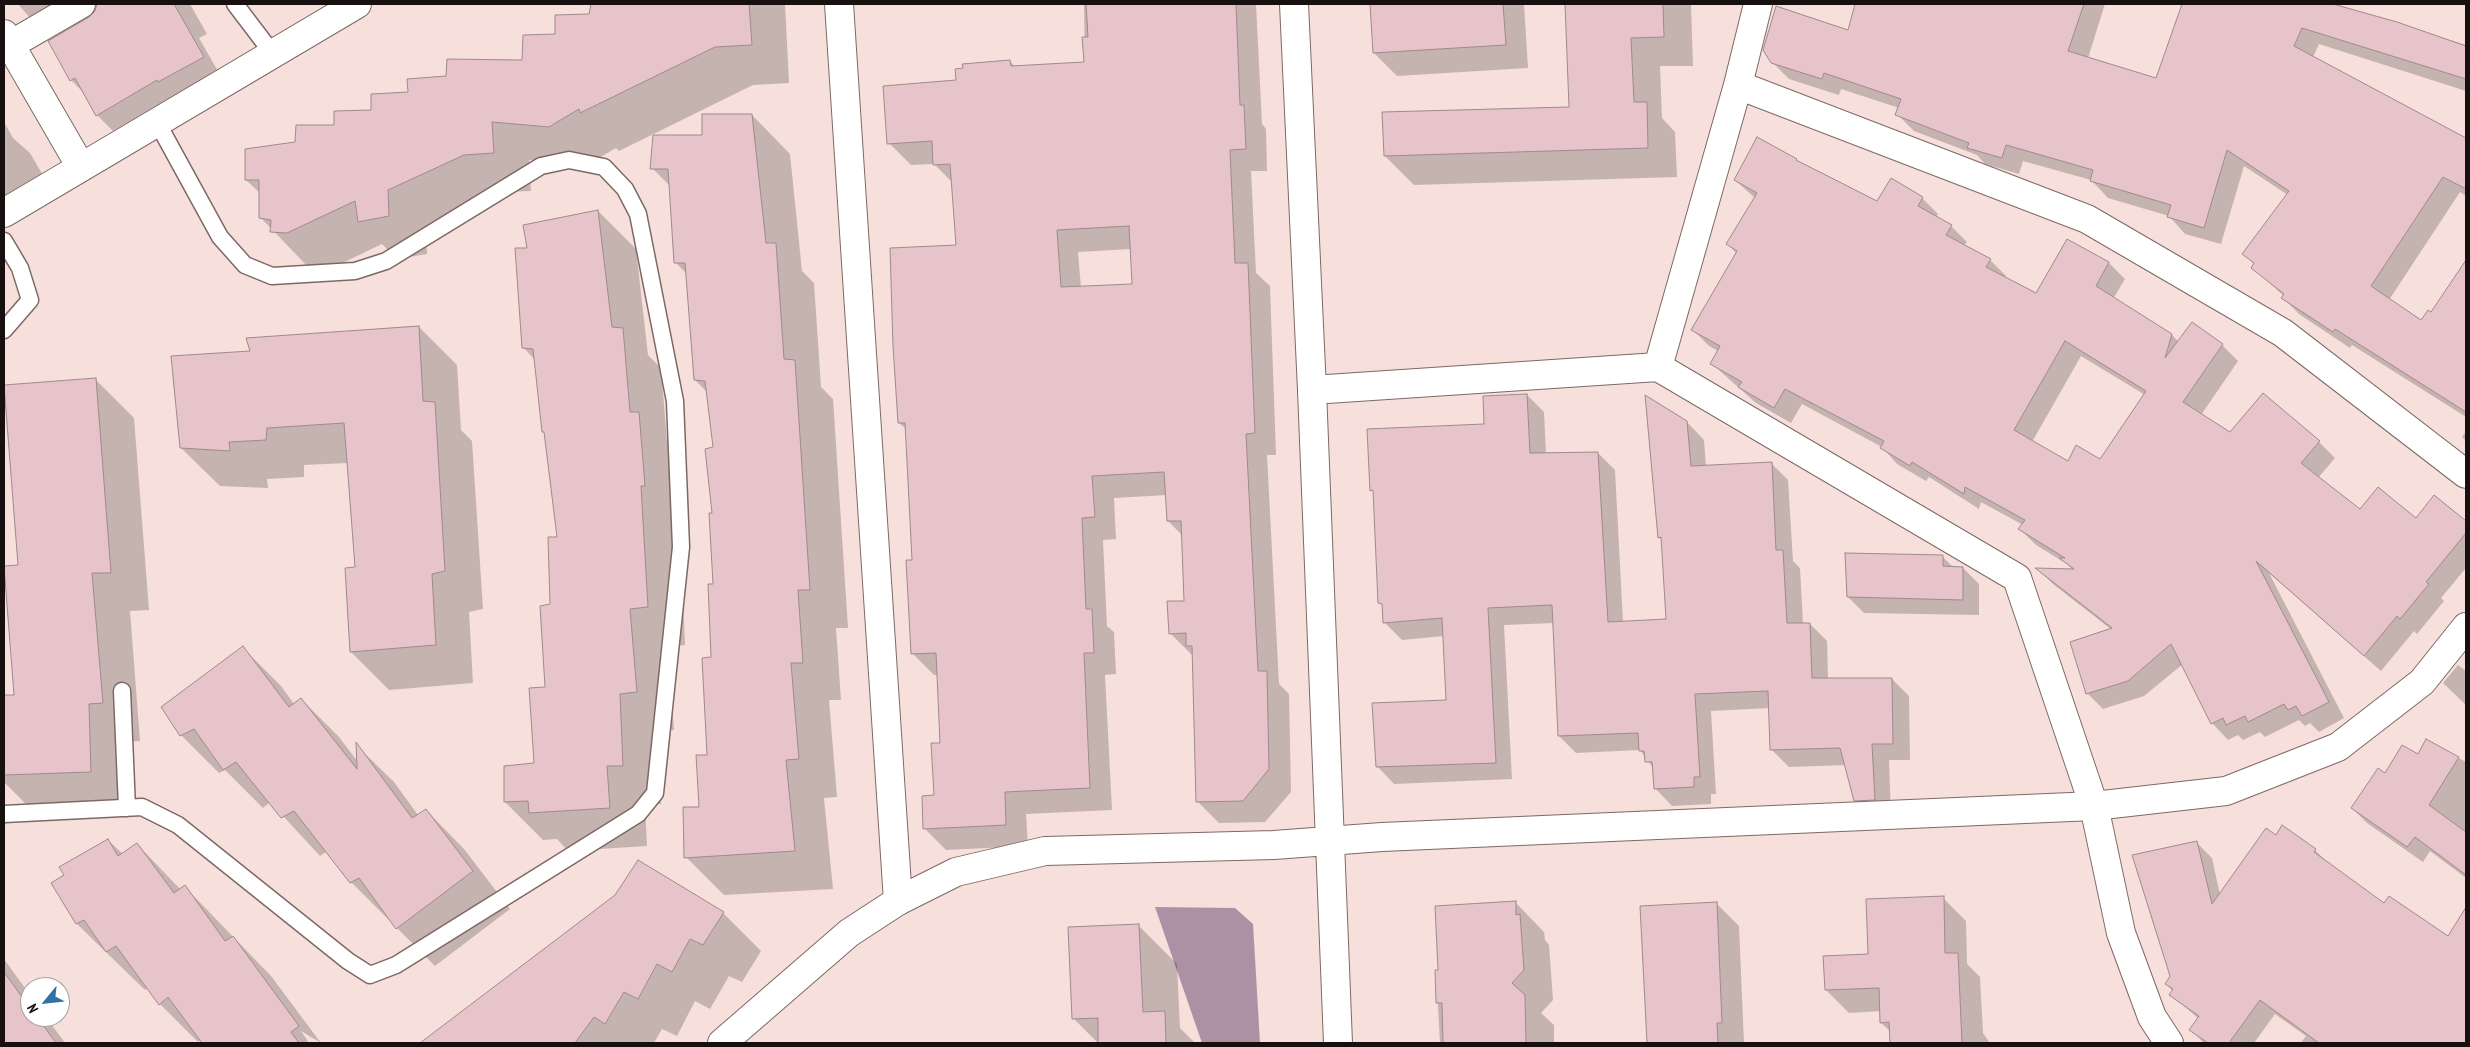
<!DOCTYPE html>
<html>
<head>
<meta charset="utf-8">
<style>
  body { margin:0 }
  #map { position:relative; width:2470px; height:1047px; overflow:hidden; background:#f7e0db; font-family:"PT Sans Narrow",sans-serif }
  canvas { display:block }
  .frame { position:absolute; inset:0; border:5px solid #18100f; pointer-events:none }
  .north { position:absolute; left:20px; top:977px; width:50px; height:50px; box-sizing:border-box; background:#fff; border:1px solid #a39f9f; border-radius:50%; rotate:242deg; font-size:14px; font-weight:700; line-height:20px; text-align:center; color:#18100f }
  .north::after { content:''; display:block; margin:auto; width:18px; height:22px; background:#2f72a8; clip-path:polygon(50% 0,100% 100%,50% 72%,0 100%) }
</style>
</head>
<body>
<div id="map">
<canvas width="2470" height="1047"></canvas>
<div class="frame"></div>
<div class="north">N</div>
</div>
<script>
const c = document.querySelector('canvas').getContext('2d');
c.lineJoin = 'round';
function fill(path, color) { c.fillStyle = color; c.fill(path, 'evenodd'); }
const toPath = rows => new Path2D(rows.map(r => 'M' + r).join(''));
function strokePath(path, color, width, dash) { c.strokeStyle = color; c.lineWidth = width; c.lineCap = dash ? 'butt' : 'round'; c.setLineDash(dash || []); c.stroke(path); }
fill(toPath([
  [1155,907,1235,908,1253,924,1260,1043,1202,1043]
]), '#ac91a5');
fill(toPath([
  [18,4,97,4,37,26],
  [98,4,190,4,207,34,199,38,219,73,175,97,173,96,113,131,97,115,86,95,71,80,49,42,90,18,96,12],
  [592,4,785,4,789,83,753,85,619,151,616,148,587,165,529,160,531,191,503,192,426,229,427,254,397,259,382,244,326,271,310,269,261,218,261,194,246,180,296,143,448,77,523,61,556,35,591,15],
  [1084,4,1256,4,1262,124,1266,129,1267,171,1251,171,1256,273,1270,286,1276,455,1267,455,1279,684,1289,694,1291,792,1265,822,1219,823,1197,801,1193,656,1170,633,1186,602,1182,535,1168,521,1167,495,1114,498,1116,539,1103,540,1107,626,1114,632,1116,674,1105,675,1112,810,1026,814,1028,846,946,850,924,828,935,797,942,744,938,675,934,675,912,653,913,561,906,429,899,423,957,247,952,182,934,164,911,165,889,143,957,82,1010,61,1015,67,1085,63],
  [1131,249,1133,285,1081,288,1078,252],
  [1371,4,1524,4,1528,68,1397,76,1374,53],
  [1566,4,1691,4,1693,66,1660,66,1662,118,1675,132,1677,177,1414,185,1385,156,1570,108],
  [1857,4,1872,4,1929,19,1934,4,2105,4,2088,58,2157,79,2188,4,2331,4,2466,45,2466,91,2319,44,2313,57,2466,139,2466,196,2460,192,2389,300,2421,321,2431,314,2466,262,2466,417,2352,345,2350,348,2299,314,2283,298,2284,296,2253,268,2255,265,2244,254,2288,195,2244,166,2221,244,2185,234,2169,216,2108,198,2091,180,2023,161,2019,174,1985,164,1977,155,1914,131,1897,114,1899,108,1841,89,1839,95,1789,79,1772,62,1849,32],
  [752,115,790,154,802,271,814,283,821,387,833,399,848,628,836,628,841,700,829,700,837,797,824,798,833,889,724,895,686,857,700,808,708,756,714,585,714,449,708,393,695,380,687,274,675,262,671,187,652,168,704,136],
  [4,122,13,138,30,153,44,177,4,200],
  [1796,160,1878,202,1922,198,1938,214,1936,217,1951,226,1967,242,1964,246,1990,260,2006,276,2005,278,2036,295,2067,240,2109,263,2125,279,2113,299,2172,335,2179,342,2192,324,2222,345,2238,361,2201,415,2230,434,2319,442,2335,458,2318,478,2360,511,2416,520,2435,496,2466,523,2466,568,2441,598,2444,601,2417,634,2414,631,2381,671,2269,573,2344,718,2319,732,2310,723,2305,726,2299,720,2265,737,2260,732,2243,740,2238,735,2228,740,2212,723,2183,664,2144,696,2103,709,2087,693,2112,630,2053,584,2038,569,2073,570,2067,564,2036,545,2020,529,2023,525,1981,502,1979,509,1929,477,1926,481,1897,464,1882,447,1802,404,1791,423,1756,403,1711,363,1718,351,1709,346,1693,330,1737,254,1728,244,1755,198,1735,180],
  [2081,356,2145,395,2100,461,2068,462,2032,442],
  [598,211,636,249,648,355,661,368,667,441,677,451,685,645,668,647,674,730,657,732,661,804,645,804,647,846,568,851,557,839,543,840,505,802,536,765,547,688,551,605,558,538,535,360,523,347,528,250],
  [419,327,457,365,461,430,472,441,483,609,469,612,473,683,389,690,351,652,356,568,348,463,304,465,304,477,267,479,268,488,220,486,181,448,252,352],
  [96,380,134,418,149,610,130,611,140,741,126,742,128,810,35,813,4,782,4,696,15,696,4,568,19,566],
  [1527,395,1544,412,1546,454,1598,453,1615,470,1623,622,1667,620,1663,541,1659,537,1687,422,1704,440,1706,467,1771,463,1788,480,1793,561,1800,568,1803,624,1810,624,1827,641,1828,679,1892,679,1909,696,1910,760,1889,760,1891,817,1872,817,1855,800,1846,765,1789,767,1772,750,1770,708,1711,711,1716,794,1711,794,1711,804,1672,806,1655,788,1654,769,1640,750,1576,753,1559,736,1554,623,1504,625,1512,779,1394,784,1377,766,1447,701,1444,636,1402,640,1385,623,1383,606,1380,603,1375,493,1371,490,1486,425],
  [2466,431,2466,441,2462,437],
  [1943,557,1954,568,1963,568,1979,584,1979,615,1864,613,1848,597],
  [243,648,281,686,294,704,301,699,339,737,358,762,357,746,394,782,418,815,426,810,464,849,510,909,435,966,351,882,327,851,320,856,270,802,263,808,225,770,219,773,181,735],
  [2458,665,2466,671,2466,705,2443,683],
  [2426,740,2466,762,2466,878,2430,851,2423,862,2367,823,2352,808,2386,775,2419,756],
  [2276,837,2315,850,2330,865,2384,905,2448,937,2466,909,2466,1043,2301,1043,2306,1036,2275,1014,2254,1043,2204,1043,2191,1030,2199,1019,2171,995,2173,991,2166,984,2172,976,2197,843,2212,858,2220,895],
  [108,840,123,854,137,844,180,889,184,886,271,976,321,1043,301,1031,309,1043,203,1043,201,1040,198,1042,160,1004,148,988,145,990,77,924,66,876],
  [1943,898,1966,921,1967,964,1980,977,1983,1033,1990,1043,1891,1043,1891,1032,1881,1023,1881,1011,1849,1013,1826,990],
  [1515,902,1544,932,1545,940,1549,945,1553,1000,1541,1013,1554,1025,1554,1043,1440,1043,1436,972],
  [1716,903,1739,926,1744,1043,1648,1043,1642,907],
  [723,913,761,951,742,982,729,976,710,1009,695,1001,677,1036,662,1029,654,1043,423,1043],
  [1139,926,1177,964,1180,1028,1195,1043,1098,1043,1073,1018],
  [4,959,30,995,30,1017,46,1017,65,1043,4,1043]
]), '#0003');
const building = toPath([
  [97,4,174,4,204,57,158,82,157,80,96,116,75,78,70,81,48,41,89,17,95,11,97,4],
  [591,4,749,4,752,45,715,47,580,113,579,109,549,127,492,122,494,153,464,155,388,190,389,216,358,222,355,201,287,233,270,232,271,220,259,218,259,180,245,180,245,149,295,142,296,125,334,125,334,111,371,110,371,94,408,92,407,79,446,76,447,59,522,60,523,35,555,34,555,15,589,14,591,4],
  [1086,4,1236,4,1240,105,1244,105,1246,149,1230,150,1235,263,1248,263,1255,433,1246,434,1258,671,1267,671,1269,769,1243,801,1196,802,1192,646,1186,646,1186,633,1169,634,1167,601,1184,601,1181,521,1167,521,1164,472,1092,476,1095,517,1082,518,1086,609,1092,609,1094,653,1084,653,1090,788,1005,792,1006,825,923,829,922,796,934,795,931,743,940,743,936,653,911,654,906,560,912,560,905,423,898,423,893,346,890,248,956,245,950,164,933,165,932,141,887,144,883,86,956,80,955,69,963,68,962,64,1010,60,1011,66,1084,62,1082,37,1088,37,1086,4],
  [1129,226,1132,284,1061,287,1057,230,1129,226],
  [1370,4,1503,4,1506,45,1373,53,1370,4],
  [1565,4,1663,4,1664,37,1631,38,1634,102,1647,102,1648,148,1384,156,1382,112,1569,107,1565,4],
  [1855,4,2084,4,2068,51,2156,78,2182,4,2333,4,2397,22,2466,46,2466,79,2302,28,2294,46,2466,138,2466,189,2443,177,2371,286,2421,320,2428,310,2431,312,2466,260,2466,412,2335,329,2333,332,2281,298,2284,294,2251,268,2254,263,2242,254,2289,191,2227,150,2204,228,2167,217,2171,205,2090,181,2093,170,2006,145,2002,158,1967,148,1969,143,1895,115,1901,99,1824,73,1822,79,1771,63,1763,50,1776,6,1848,30,1855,4],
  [702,114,752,114,766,243,776,243,784,359,795,360,810,590,798,590,803,663,791,663,799,759,786,760,795,851,684,858,683,807,699,807,696,755,707,755,702,658,711,657,708,584,713,584,709,513,712,513,705,449,713,447,705,381,694,380,685,263,674,263,668,169,650,169,653,135,702,135,702,114],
  [1757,137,1797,159,1796,160,1877,201,1891,178,1923,197,1918,206,1952,225,1946,235,1991,259,1986,267,2036,293,2067,239,2109,262,2096,286,2172,334,2165,358,2192,322,2223,344,2183,402,2230,432,2263,393,2320,441,2301,463,2360,509,2378,487,2416,518,2434,495,2466,521,2466,533,2426,582,2429,584,2400,619,2397,616,2364,656,2256,561,2329,702,2302,716,2296,706,2288,710,2284,704,2248,722,2245,716,2226,725,2223,718,2211,724,2171,644,2128,681,2086,694,2070,642,2112,628,2035,568,2074,569,2059,558,2065,558,2018,529,2025,520,1965,487,1964,494,1912,462,1910,466,1880,448,1884,441,1785,389,1774,408,1738,387,1742,382,1710,364,1720,346,1691,330,1737,251,1726,244,1757,193,1734,180,1757,137],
  [2065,341,2146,391,2100,459,2076,445,2068,461,2014,430,2065,341],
  [598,210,612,327,623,328,630,412,639,412,645,486,641,486,648,607,630,609,637,692,620,694,623,766,607,766,610,808,529,813,528,801,504,802,504,766,534,763,529,688,545,687,540,606,550,604,548,537,557,537,544,432,542,432,533,349,522,348,515,248,527,248,523,225,598,210],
  [419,326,423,401,435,402,445,571,432,574,436,645,350,652,345,568,355,567,344,423,267,428,266,440,229,442,230,451,180,448,171,356,250,351,246,338,419,326],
  [96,378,111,573,92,573,103,703,89,704,91,772,4,775,4,695,14,695,4,566,18,565,4,385,96,378],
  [1527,394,1530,453,1598,452,1608,622,1666,619,1661,537,1658,538,1645,395,1687,421,1691,466,1772,462,1776,550,1783,550,1787,623,1810,623,1812,678,1892,678,1893,744,1872,744,1875,800,1854,801,1840,748,1770,750,1768,691,1695,694,1700,777,1694,777,1694,787,1654,789,1652,762,1645,762,1644,751,1639,751,1638,733,1558,736,1552,605,1488,608,1496,763,1376,767,1372,703,1446,700,1442,618,1383,623,1382,604,1378,603,1373,490,1370,491,1367,429,1484,424,1483,396,1527,394],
  [1845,553,1943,555,1943,566,1963,567,1963,600,1847,597,1845,553],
  [243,646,289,707,301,698,357,769,356,742,412,818,426,809,473,871,396,929,359,878,350,883,294,811,281,818,236,762,223,770,194,729,180,736,161,707,243,646],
  [2426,739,2459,757,2429,805,2466,832,2466,875,2415,837,2407,847,2351,808,2378,768,2385,773,2402,745,2418,754,2426,739],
  [2282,825,2316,849,2314,852,2384,903,2389,896,2448,936,2466,907,2466,1043,2319,1043,2260,1000,2229,1043,2208,1043,2189,1030,2199,1016,2169,995,2173,989,2165,984,2170,976,2132,855,2197,841,2212,904,2266,828,2276,835,2282,825],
  [108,839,118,856,137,843,174,893,185,885,225,941,233,936,299,1026,291,1032,299,1043,202,1043,168,997,159,1005,116,946,106,952,84,920,76,924,51,883,64,875,59,867,108,839],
  [638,860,724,912,703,945,690,939,672,972,657,964,638,999,624,992,605,1024,594,1017,575,1043,420,1043,615,895,638,860],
  [1944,896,1945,953,1958,953,1962,1043,1890,1043,1889,1022,1880,1023,1879,988,1825,990,1823,956,1868,954,1866,899,1944,896],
  [1516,901,1516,915,1520,914,1524,970,1512,983,1525,995,1526,1043,1443,1043,1442,1003,1436,1003,1435,970,1438,970,1435,906,1516,901],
  [1717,902,1722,1023,1717,1023,1718,1043,1647,1043,1640,906,1717,902],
  [1139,924,1143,1012,1165,1011,1166,1043,1098,1043,1098,1018,1072,1019,1068,927,1139,924],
  [4,972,30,1008,30,1017,37,1017,56,1043,4,1043,4,972]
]);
fill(building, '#e7c3ca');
strokePath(building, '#9e898d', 1);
const lane = toPath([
  [235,4,273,54],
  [4,241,20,268,30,300,4,330],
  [122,691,127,808],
  [4,814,142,807,178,825,348,961,370,975,396,965,638,814,655,793,681,547,675,401,638,214,625,189,604,167,569,160,541,166,386,261,355,271,272,276,245,265,220,237,157,122]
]);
const street = toPath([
  [839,4,898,901],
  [4,34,81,167],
  [10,45,81,4],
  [1738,85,2087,219,2283,333,2466,474],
  [1658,367,1738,85,1758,4],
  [1312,390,1658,367,2017,578,2094,806,2121,933,2152,1017,2169,1043]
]);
const secondary = toPath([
  [1294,4,1312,390,1338,1043],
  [4,213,357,4],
  [722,1043,849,933,898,901,956,872,1045,851,1274,845,1382,837,2094,806,2226,791,2338,747,2422,682,2466,627]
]);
strokePath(lane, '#7d6964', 19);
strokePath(street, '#7d6964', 30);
strokePath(secondary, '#7d6964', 30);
strokePath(lane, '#fff', 16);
strokePath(street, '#fff', 28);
strokePath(secondary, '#fff', 28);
</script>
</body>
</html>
